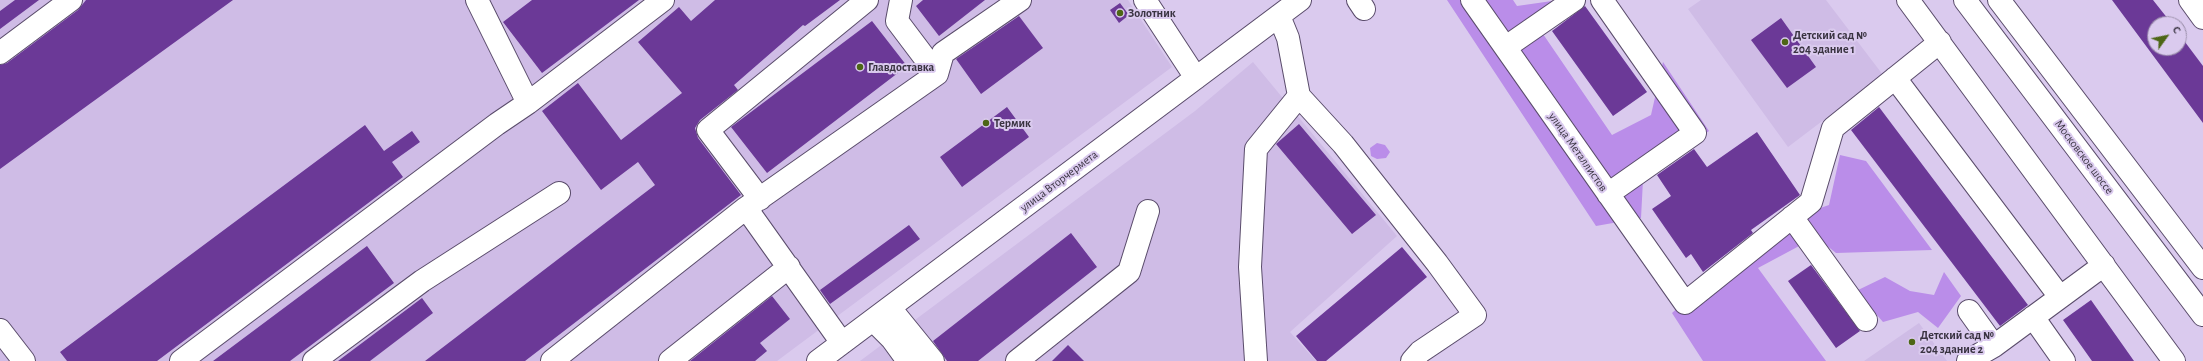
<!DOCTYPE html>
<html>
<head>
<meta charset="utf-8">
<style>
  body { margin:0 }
  #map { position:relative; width:2203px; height:361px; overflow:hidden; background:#dacaee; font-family:"Alegreya Sans",sans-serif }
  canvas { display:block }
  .north { position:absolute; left:2147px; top:16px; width:40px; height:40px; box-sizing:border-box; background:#dacaee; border:1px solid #9a8ea9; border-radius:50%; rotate:57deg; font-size:11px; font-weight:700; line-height:16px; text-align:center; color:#393341 }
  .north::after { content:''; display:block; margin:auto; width:14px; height:18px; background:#4d6616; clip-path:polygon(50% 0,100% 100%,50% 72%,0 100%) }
</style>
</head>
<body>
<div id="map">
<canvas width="2203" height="361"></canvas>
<div class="north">С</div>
</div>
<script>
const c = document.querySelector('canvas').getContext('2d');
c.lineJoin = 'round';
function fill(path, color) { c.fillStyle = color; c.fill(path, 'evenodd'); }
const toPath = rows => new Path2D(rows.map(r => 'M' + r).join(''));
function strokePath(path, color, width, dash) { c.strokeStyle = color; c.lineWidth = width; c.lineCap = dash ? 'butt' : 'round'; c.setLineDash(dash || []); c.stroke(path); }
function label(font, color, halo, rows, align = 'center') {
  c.font = font + ' "Alegreya Sans",sans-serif'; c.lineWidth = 4; c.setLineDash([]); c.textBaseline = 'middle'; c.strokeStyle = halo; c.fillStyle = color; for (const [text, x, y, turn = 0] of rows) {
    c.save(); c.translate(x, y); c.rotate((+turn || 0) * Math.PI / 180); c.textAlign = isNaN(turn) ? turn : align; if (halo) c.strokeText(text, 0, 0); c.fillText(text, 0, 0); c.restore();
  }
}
fill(toPath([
  [0,0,1128,0,1172,67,777,361,0,361],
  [1701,0,1826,0,1883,75,1788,147,1688,9],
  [1253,62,1397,236,1290,332,1316,361,860,361,1195,111],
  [1919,323,1947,361,1864,361]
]), '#cfbce6');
fill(toPath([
  [1447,0,1513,0,1517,6,1559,0,1543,34,1612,135,1651,115,1663,62,1709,131,1648,172,1643,180,1641,218,1596,226],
  [1377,143,1385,145,1390,152,1386,158,1377,159,1371,156,1370,148],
  [1840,155,1866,161,1932,250,1836,253,1816,237,1758,268,1826,361,1703,361,1672,313,1771,225,1829,205],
  [1944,272,1961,296,1938,328,1918,312,1883,322,1856,291,1885,277,1910,291,1934,295]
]), '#ba8de9');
fill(toPath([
  [15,0,39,0,0,29,0,11],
  [86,0,233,0,0,169,0,65,7,63,78,10],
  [532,0,639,0,542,73,503,22],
  [715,0,840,0,805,26,803,25,734,85,738,90,700,120,695,128,698,138,741,195,525,361,425,361,655,185,638,162,601,190,542,111,578,83,621,140,682,93,638,42,679,7,691,21],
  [923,0,985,0,939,36,916,6],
  [2112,0,2153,0,2172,24,2155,24,2155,48,2179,48,2179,34,2203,66,2203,123],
  [1120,3,1129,15,1119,23,1110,10],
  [1585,6,1647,92,1613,116,1552,31],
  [1019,16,1043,48,981,94,956,59],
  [1781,18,1816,67,1787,88,1751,40],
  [872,21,907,66,767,173,731,127],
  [1007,107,1029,137,962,187,940,157],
  [1879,107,2028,305,2000,326,1851,130],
  [1299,124,1376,215,1352,234,1276,144],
  [365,125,384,151,412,131,420,142,392,162,403,177,157,361,67,361,60,352],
  [1757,132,1800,195,1751,230,1753,233,1703,272,1691,254,1686,258,1652,209,1671,196,1657,175,1694,149,1707,167],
  [909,225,920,239,830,304,820,290],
  [1071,233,1097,267,978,361,947,361,933,341],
  [367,246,394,283,290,361,213,361],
  [1402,247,1427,277,1326,361,1317,361,1296,336],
  [1811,265,1860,331,1836,348,1788,281],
  [772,296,790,319,760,343,767,351,755,361,690,361],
  [422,298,433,313,370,361,338,361],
  [2091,300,2134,361,2092,361,2063,320],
  [1068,345,1084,361,1052,361]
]), '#6b3997');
const minor = toPath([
  [1145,0,1196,78],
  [1358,0,1364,9],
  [1472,0,1685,303,1811,202,1833,128,1940,42],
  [1602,0,1695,133,1608,194],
  [1908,0,2174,361],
  [2190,0,2203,18],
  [1279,16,1288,38,1299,96,1343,144,1437,263,1475,315,1420,352,1412,361],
  [1506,47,1574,0],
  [0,53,71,0],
  [937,74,943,53,1020,0],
  [1895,78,2060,297],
  [528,103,663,0],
  [760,199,708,130,867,0],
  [1792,217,1866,320],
  [890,308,933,361],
  [1969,311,1994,346,2104,265],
  [2033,317,2064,361],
  [873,320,892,339,908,361],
  [0,330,24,361],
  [842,343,746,208,937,74,897,21,901,0],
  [181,361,497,124,528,103,477,0],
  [314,361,422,281,559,193],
  [552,361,746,208],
  [670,361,789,267],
  [818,361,1300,0],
  [1017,361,1129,272,1148,211],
  [1256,361,1250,267,1256,149,1299,96],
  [1968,361,1994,346]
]);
const major = toPath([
  [1965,0,2203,315],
  [1999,0,2203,268]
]);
strokePath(minor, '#5a4c6b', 24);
strokePath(major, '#5a4c6b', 24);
strokePath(minor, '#fff', 22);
strokePath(major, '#fff', 22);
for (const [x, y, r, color] of [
  [1120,13,4,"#4d6616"],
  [1785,42,4,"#4d6616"],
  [860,67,4,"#4d6616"],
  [986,123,4,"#4d6616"],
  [1912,342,4,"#4d6616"]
]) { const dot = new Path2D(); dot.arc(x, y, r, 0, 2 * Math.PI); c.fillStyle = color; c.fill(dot); strokePath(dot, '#dacaee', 1.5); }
label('bold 12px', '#393341', '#dacaee', [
  ["Золотник",1128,13],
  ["Детский сад №",1793,35],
  ["204 здание 1",1793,49],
  ["Главдоставка",868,67],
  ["Термик",994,123],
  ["Детский сад №",1920,335],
  ["204 здание 2",1920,349]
], 'left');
label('12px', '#393341', '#dacaee', [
  ["улица Металлистов",1578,152,55],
  ["Московское шоссе",2084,157,53],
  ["улица Вторчермета",1059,181,-37]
]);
</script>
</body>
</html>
